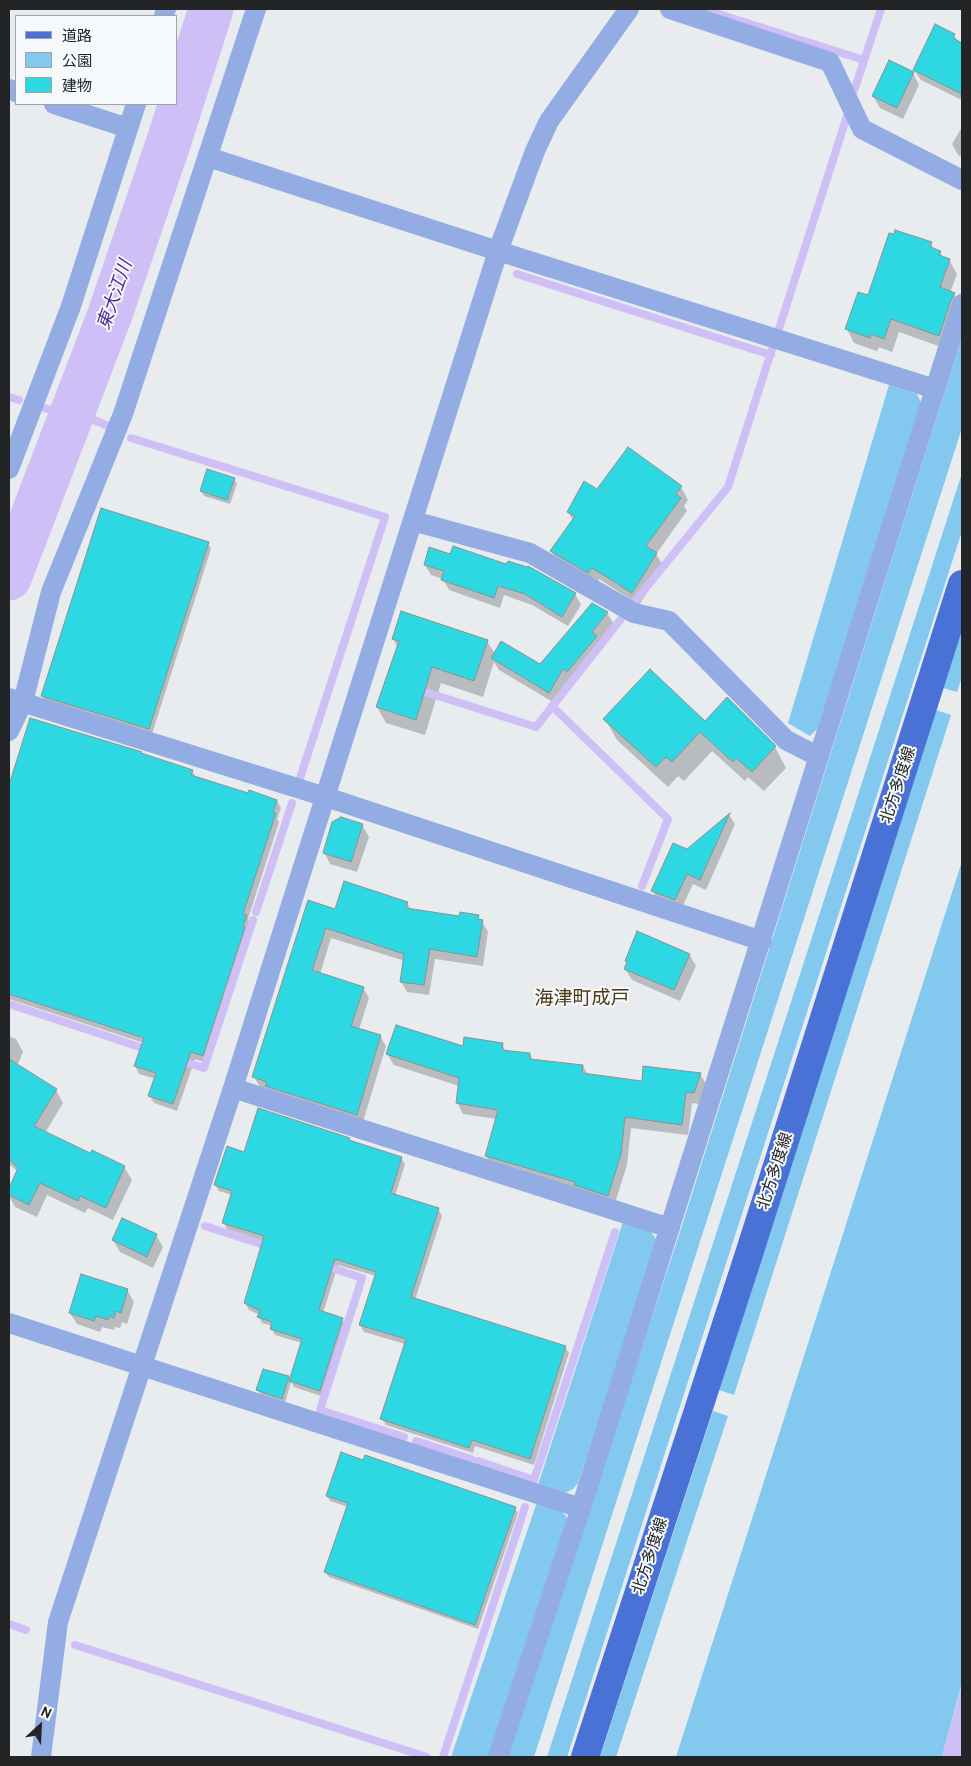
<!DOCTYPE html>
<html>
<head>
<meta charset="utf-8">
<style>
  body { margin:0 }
  #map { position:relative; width:971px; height:1766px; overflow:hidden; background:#e8ecee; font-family:Cabin,"Noto Sans JP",sans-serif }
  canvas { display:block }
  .frame { position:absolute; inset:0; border:10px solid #232425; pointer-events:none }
  .legend { position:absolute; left:15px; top:15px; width:162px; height:90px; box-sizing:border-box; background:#f5f9fb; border:1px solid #a1a4a5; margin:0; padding:6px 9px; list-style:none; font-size:15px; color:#232425 }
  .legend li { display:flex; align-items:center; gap:10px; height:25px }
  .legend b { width:25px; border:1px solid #a1a4a5 }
  .north { position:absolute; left:15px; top:1701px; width:50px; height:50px; -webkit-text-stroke:4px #f5f9fb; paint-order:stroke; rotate:25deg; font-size:14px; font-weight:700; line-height:20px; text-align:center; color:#232425 }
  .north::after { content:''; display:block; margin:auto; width:18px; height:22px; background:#232425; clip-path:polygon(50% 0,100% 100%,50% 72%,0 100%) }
</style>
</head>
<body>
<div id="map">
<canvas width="971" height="1766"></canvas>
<div class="frame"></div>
<ul class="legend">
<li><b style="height:6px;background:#4a71d6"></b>道路</li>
<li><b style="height:14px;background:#83c8ef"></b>公園</li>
<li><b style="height:14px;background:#2dd8e3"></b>建物</li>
</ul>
<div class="north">N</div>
</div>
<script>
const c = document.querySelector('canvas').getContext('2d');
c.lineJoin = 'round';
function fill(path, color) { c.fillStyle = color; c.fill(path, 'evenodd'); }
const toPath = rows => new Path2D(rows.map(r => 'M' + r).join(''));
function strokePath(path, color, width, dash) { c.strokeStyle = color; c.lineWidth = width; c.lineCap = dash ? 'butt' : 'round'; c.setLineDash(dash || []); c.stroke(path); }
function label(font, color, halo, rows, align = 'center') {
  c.font = font + ' Cabin,"Noto Sans JP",sans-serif'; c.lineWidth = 4; c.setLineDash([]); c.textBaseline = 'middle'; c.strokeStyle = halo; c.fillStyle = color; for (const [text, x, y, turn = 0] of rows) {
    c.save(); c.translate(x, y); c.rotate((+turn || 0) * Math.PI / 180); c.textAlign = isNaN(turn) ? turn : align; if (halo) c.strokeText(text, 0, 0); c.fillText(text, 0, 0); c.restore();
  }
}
fill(toPath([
  [962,337,962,428,534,1757,507,1757,680,1232],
  [889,385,917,394,922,405,817,729,810,736,788,723],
  [962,473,962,531,567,1757,547,1757],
  [962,626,962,677,957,692,943,688],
  [936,710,951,715,734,1395,719,1390],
  [962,861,962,1682,942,1757,676,1757],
  [623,1222,651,1232,656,1239,657,1247,578,1483,573,1489,563,1494,538,1485],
  [713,1411,728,1416,616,1757,600,1757],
  [537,1502,560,1510,566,1516,568,1523,489,1757,451,1757]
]), '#83c8ef');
fill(toPath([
  [962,1682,962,1757,942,1757,962,1684]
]), '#cfbff7');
fill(toPath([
  [954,35,958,42,962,44,962,100,921,80,914,70],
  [913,73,919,85,903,119,880,108,873,96],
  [962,127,962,157,958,155,952,144],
  [931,244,935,250,940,252,943,258,949,260,957,274,950,293,954,294,962,308,947,349,899,332,892,352,879,347,877,351,854,343,847,329,868,297],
  [628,449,681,487,688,500,684,506,687,511,656,554,664,567,639,605,599,579,596,585,559,563,551,551,573,520,568,512,598,491],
  [234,479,237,484,230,504,204,496,201,491],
  [208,543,211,549,152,734,46,701,42,695],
  [425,565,575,594,581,605,568,626,532,605,504,595,500,608,449,590,443,579,431,575],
  [607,613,614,624,599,642,602,649,574,682,570,679,556,704,499,670,494,662,483,697,441,683,425,735,386,723,377,707,398,648,393,639,487,641,495,654,540,666],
  [31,719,192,771,196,777,249,794,277,801,281,808,277,819,279,822,248,919,250,924,248,935,207,1063,195,1059,177,1111,154,1103,150,1096,156,1079,139,1074,135,1066,144,1043,9,999,9,789],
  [605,719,705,723,775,747,786,768,764,791,748,777,745,781,712,751,684,781,678,776,668,787,617,740],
  [729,815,735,824,706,890,693,884,681,910,659,902,653,891,687,851],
  [362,825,369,837,357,872,330,864,324,852],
  [309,902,336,910,407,903,411,910,460,918,478,917,488,931,483,966,435,959,429,995,407,992,401,981,405,961,331,938,320,974,363,988,369,998,359,1029,380,1036,386,1046,362,1125,260,1087,254,1077],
  [689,954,696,966,680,1001,632,980,625,969,628,963,626,961],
  [9,1036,16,1039,23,1052,17,1066,56,1090,63,1103,45,1133,91,1155,124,1167,132,1180,113,1220,88,1208,85,1213,47,1195,37,1217,15,1207,9,1196,9,1191,18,1172,9,1164,9,1114,19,1102,9,1092],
  [502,1044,506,1052,530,1055,533,1060,583,1066,588,1075,643,1082,700,1074,707,1085,700,1104,692,1103,688,1135,631,1128,627,1165,614,1206,493,1167,486,1156,497,1119,463,1114,457,1102,459,1086,394,1065,387,1054],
  [349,1139,351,1142,401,1158,405,1164,395,1196,438,1209,442,1216,415,1300,565,1347,569,1353,534,1465,475,1446,473,1453,386,1425,382,1419,405,1344,364,1332,360,1325,376,1276,338,1265,323,1313,342,1319,346,1325,324,1397,294,1387,291,1382,285,1403,261,1396,258,1390,288,1377,290,1381,302,1343,275,1335,271,1328,272,1326,262,1323,259,1317,260,1315,249,1310,245,1303,264,1241,227,1229,223,1222,232,1195,219,1191,215,1185,245,1153],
  [156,1235,163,1247,153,1268,120,1252,113,1240],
  [127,1290,134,1302,127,1324,122,1322,120,1328,115,1327,114,1330,102,1327,100,1332,77,1324,70,1313],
  [327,1496,515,1508,518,1513,478,1629,329,1577,325,1572,348,1507,330,1501]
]), '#0003');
strokePath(toPath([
  [703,9,864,60],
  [854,91,881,9],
  [517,274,771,355],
  [778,332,847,116],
  [9,397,19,400],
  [41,407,71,416],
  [73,411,108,426],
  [131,438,385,517,300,778],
  [636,600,728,487,772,349],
  [416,689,536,727,621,619],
  [552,706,668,819,642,886],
  [256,912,292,803],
  [9,1004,149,1050],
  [179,1060,204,1068,253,920],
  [205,1226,270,1247],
  [323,1265,362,1278,320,1410,404,1437],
  [416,1441,471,1459],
  [478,1461,534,1480,615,1232],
  [9,1624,26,1630],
  [75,1645,427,1757],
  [443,1757,525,1507]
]), '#cfbff7', 8);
strokePath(toPath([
  [9,578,109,317,169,141,211,9]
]), '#cfbff7', 45);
const building = toPath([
  [935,24,955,34,953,38,962,43,962,94,913,70,935,24],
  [889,60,914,72,897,108,872,96,889,60],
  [895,230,932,242,930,247,941,251,939,255,950,259,940,287,955,293,951,300,939,336,891,319,884,339,871,334,870,338,845,329,858,292,868,295,889,233,894,234,895,230],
  [628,447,682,486,676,494,681,498,646,546,657,553,632,593,592,568,588,573,550,551,575,516,567,512,584,481,597,489,628,447],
  [207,469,235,478,227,500,200,491,207,469],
  [101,508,209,542,149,729,41,696,101,508],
  [453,546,506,564,508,561,527,567,528,566,576,593,562,617,525,594,498,586,494,598,441,580,444,571,424,565,429,547,450,554,453,546],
  [592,603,608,612,592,632,597,636,567,672,563,669,549,693,491,658,501,641,540,664,592,603],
  [401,611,488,640,474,681,432,667,416,720,376,707,399,641,392,639,401,611],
  [650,669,705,721,727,697,776,746,752,772,736,758,733,762,700,732,672,762,666,757,656,767,603,719,650,669],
  [30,718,142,752,141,753,193,770,191,775,248,793,249,790,277,800,273,813,276,813,243,914,247,915,243,926,245,927,203,1056,191,1052,173,1104,148,1096,156,1073,134,1066,144,1038,9,994,9,785,30,718],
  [730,813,700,880,687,874,675,900,651,891,673,843,687,849,730,813],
  [341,817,363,824,351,862,323,853,332,822,341,817],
  [344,881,408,902,406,908,459,916,460,912,479,915,478,919,483,920,477,957,430,949,424,985,400,982,404,954,326,928,312,970,364,987,351,1026,381,1035,357,1115,265,1086,267,1082,252,1077,308,900,335,909,344,881],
  [637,931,690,954,674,990,624,969,627,962,625,961,637,931],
  [396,1025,463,1046,464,1037,503,1043,502,1050,530,1053,530,1059,583,1065,582,1073,642,1081,643,1066,701,1073,694,1093,686,1092,682,1125,625,1117,621,1154,608,1196,574,1185,575,1182,485,1156,498,1110,456,1103,459,1078,386,1054,396,1025],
  [9,1059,57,1089,34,1126,90,1153,92,1150,125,1166,106,1208,80,1196,78,1201,40,1183,29,1205,9,1195,9,1188,18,1168,9,1159,9,1059],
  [258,1108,350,1138,349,1140,402,1157,391,1193,439,1208,411,1297,566,1346,530,1459,472,1440,469,1448,380,1419,406,1339,359,1325,376,1272,335,1259,319,1310,343,1318,320,1391,289,1381,302,1339,270,1329,272,1322,257,1317,260,1311,244,1303,264,1236,222,1223,232,1191,214,1185,227,1146,244,1152,258,1108],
  [122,1218,157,1234,147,1257,112,1240,122,1218],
  [81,1274,128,1289,121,1313,116,1311,114,1318,109,1316,108,1320,96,1316,94,1321,69,1313,81,1274],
  [263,1369,289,1376,282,1399,256,1390,263,1369],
  [341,1452,363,1460,365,1455,516,1507,475,1625,324,1572,348,1503,326,1496,341,1452]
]);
fill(building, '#2dd8e3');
strokePath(building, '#8c9090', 1);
strokePath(toPath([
  [670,9,830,62,862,129,962,180],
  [164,16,166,9],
  [9,89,16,92],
  [54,104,128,128],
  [208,157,498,251,935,389],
  [9,469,71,306,136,104],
  [413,521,530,553,634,613,669,621,786,740,819,757],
  [9,698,326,797,762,941],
  [9,731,23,702,51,592,123,414,256,9],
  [233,1088,670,1228],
  [9,1323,581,1508],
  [41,1757,58,1622,233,1088,498,251,535,151,549,121,629,9],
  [498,1757,581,1508,962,304]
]), '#93ace3', 20);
strokePath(toPath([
  [585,1757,748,1257,962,584]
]), '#4a71d6', 28);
label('16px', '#232425', '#f5f9fb', [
  ["北方多度線",898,785,-72],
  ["北方多度線",775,1171,-72],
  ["北方多度線",650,1556,-72]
]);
label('italic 18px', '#532990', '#f5f9fb', [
  ["東大江川",115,295,-71]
]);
label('19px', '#4f3815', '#f5f9fb', [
  ["海津町成戸",582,998]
]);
</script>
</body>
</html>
